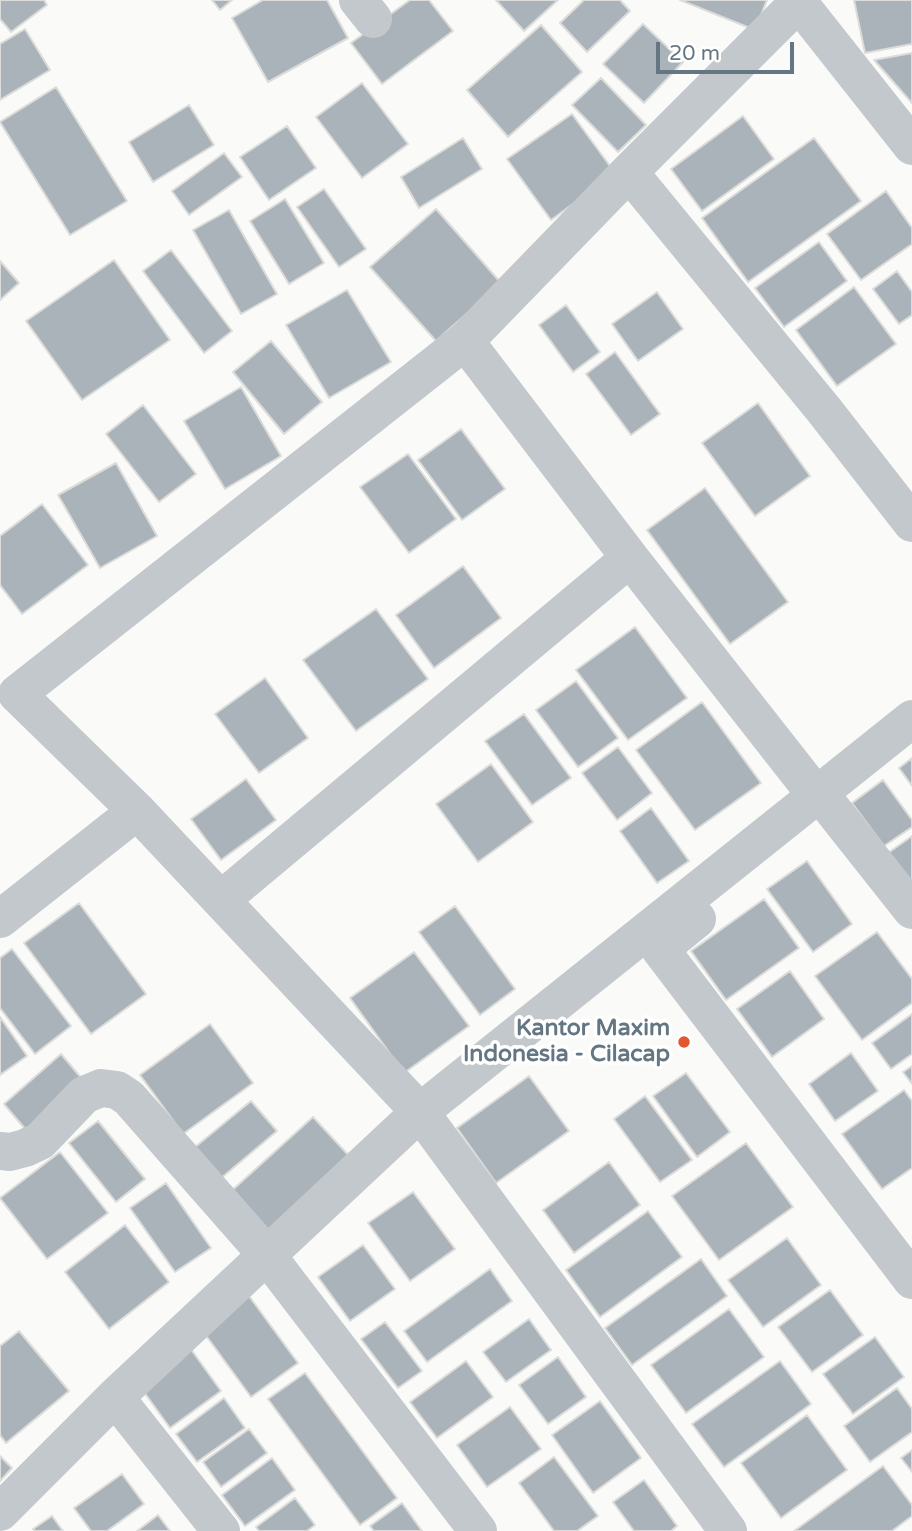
<!DOCTYPE html>
<html>
<head>
<meta charset="utf-8">
<style>
  body { margin:0 }
  #map { position:relative; width:912px; height:1531px; overflow:hidden; background:#fafaf8; font-family:"Varela Round",sans-serif }
  canvas { display:block }
  .scale { position:absolute; left:656px; top:42px; width:138px; height:32px; box-sizing:border-box; border:4px solid #657683; border-top:0; padding-left:9px; font-size:21px; line-height:24px; white-space:nowrap; color:#657683; -webkit-text-stroke:5px #fff; paint-order:stroke }
</style>
</head>
<body>
<div id="map">
<canvas width="912" height="1531"></canvas>
<div class="scale">20 m</div>
</div>
<script>
const c = document.querySelector('canvas').getContext('2d');
c.lineJoin = 'round';
function fill(path, color) { c.fillStyle = color; c.fill(path, 'evenodd'); }
const toPath = rows => new Path2D(rows.map(r => 'M' + r).join(''));
function strokePath(path, color, width, dash) { c.strokeStyle = color; c.lineWidth = width; c.lineCap = dash ? 'butt' : 'round'; c.setLineDash(dash || []); c.stroke(path); }
function label(font, color, halo, rows, align = 'center') {
  c.font = font + ' "Varela Round",sans-serif'; c.lineWidth = 7; c.setLineDash([]); c.textBaseline = 'middle'; c.strokeStyle = halo; c.fillStyle = color; for (const [text, x, y, turn = 0] of rows) {
    c.save(); c.translate(x, y); c.rotate((+turn || 0) * Math.PI / 180); c.textAlign = isNaN(turn) ? turn : align; if (halo) c.strokeText(text, 0, 0); c.fillText(text, 0, 0); c.restore();
  }
}
const building = toPath([
  [0,0,44,0,47,5,11,32,0,19,0,0],
  [212,0,232,0,220,10,212,0],
  [263,0,327,0,348,38,268,82,232,18,263,0],
  [410,0,429,0,453,31,382,84,351,43,410,0],
  [496,0,558,0,524,31,496,0],
  [584,0,620,0,630,11,587,52,560,23,584,0],
  [680,0,767,0,755,30,680,0],
  [854,0,912,0,912,44,865,53,854,0],
  [643,24,683,62,644,103,603,64,643,24],
  [541,25,582,72,508,137,467,90,541,25],
  [25,29,50,70,0,100,0,44,25,29],
  [912,53,912,103,874,60,912,53],
  [601,78,646,125,618,152,572,105,601,78],
  [362,83,408,144,362,178,316,117,362,83],
  [56,87,127,201,70,235,0,122,56,87],
  [189,105,214,145,153,182,129,142,189,105],
  [572,114,615,173,551,220,507,159,572,114],
  [743,116,774,159,702,211,671,169,743,116],
  [287,126,316,168,269,200,240,157,287,126],
  [463,138,482,169,419,208,401,177,463,138],
  [814,138,861,201,748,282,702,218,814,138],
  [224,153,242,177,189,215,172,191,224,153],
  [324,189,366,249,339,267,297,207,324,189],
  [886,191,912,228,912,244,861,280,827,234,886,191],
  [285,199,324,263,289,284,250,221,285,199],
  [436,209,501,283,436,341,370,267,436,209],
  [229,210,277,294,241,314,193,230,229,210],
  [819,242,847,281,784,327,755,288,819,242],
  [171,250,232,331,204,353,143,271,171,250],
  [114,260,170,340,82,400,26,321,114,260],
  [0,261,19,283,0,300,0,261],
  [897,271,912,292,912,315,899,324,873,289,897,271],
  [854,287,896,344,837,386,796,330,854,287],
  [347,290,391,362,329,398,286,325,347,290],
  [657,292,683,329,638,361,612,324,657,292],
  [566,305,600,352,573,372,539,325,566,305],
  [271,341,322,402,284,434,233,372,271,341],
  [615,352,660,414,631,435,586,374,615,352],
  [241,387,281,456,225,489,184,421,241,387],
  [758,403,810,476,755,516,702,443,758,403],
  [143,405,196,474,159,502,106,434,143,405],
  [461,429,505,489,462,520,418,460,461,429],
  [408,454,456,519,409,553,360,487,408,454],
  [116,463,157,536,100,568,58,495,116,463],
  [705,488,788,602,730,644,647,530,705,488],
  [42,504,88,565,22,614,0,585,0,536,42,504],
  [463,566,501,618,434,668,396,615,463,566],
  [376,609,428,679,356,731,303,660,376,609],
  [635,627,687,698,628,740,576,670,635,627],
  [265,678,308,738,259,773,215,714,265,678],
  [576,681,618,738,578,767,536,710,576,681],
  [702,702,761,783,695,830,636,750,702,702],
  [524,714,571,778,532,805,485,741,524,714],
  [618,747,652,793,617,820,582,773,618,747],
  [912,758,912,786,899,768,912,758],
  [491,764,533,822,478,862,436,804,491,764],
  [246,779,276,820,221,860,191,819,246,779],
  [883,780,912,820,912,827,884,846,852,803,883,780],
  [651,808,689,861,657,883,620,831,651,808],
  [912,836,912,886,888,853,912,836],
  [807,861,852,924,813,952,767,889,807,861],
  [764,899,799,948,726,1000,691,951,764,899],
  [79,903,146,994,91,1034,24,943,79,903],
  [455,906,515,989,480,1015,419,932,455,906],
  [877,932,912,979,912,1003,862,1040,815,976,877,932],
  [12,949,71,1026,35,1054,0,1008,0,958,12,949],
  [414,952,469,1026,404,1073,350,998,414,952],
  [790,971,824,1019,772,1057,737,1009,790,971],
  [912,1014,912,1054,891,1069,872,1043,912,1014],
  [0,1017,27,1056,0,1075,0,1017],
  [210,1024,253,1083,183,1134,140,1075,210,1024],
  [851,1053,878,1091,835,1121,809,1084,851,1053],
  [61,1054,83,1080,26,1130,4,1104,61,1054],
  [912,1066,912,1084,903,1072,912,1066],
  [686,1073,730,1132,697,1157,653,1096,686,1073],
  [529,1076,569,1131,496,1183,457,1128,529,1076],
  [904,1090,912,1101,912,1168,882,1189,842,1134,904,1090],
  [645,1096,692,1160,660,1182,614,1119,645,1096],
  [251,1101,277,1131,220,1179,194,1148,251,1101],
  [313,1117,352,1159,266,1237,227,1195,313,1117],
  [98,1121,145,1179,116,1202,69,1143,98,1121],
  [746,1143,793,1207,719,1260,672,1196,746,1143],
  [60,1152,108,1213,47,1259,0,1198,60,1152],
  [609,1162,640,1205,574,1253,543,1210,609,1162],
  [166,1183,211,1248,175,1272,130,1208,166,1183],
  [413,1192,455,1249,410,1281,368,1223,413,1192],
  [648,1211,682,1257,600,1317,566,1270,648,1211],
  [125,1225,169,1282,109,1329,65,1272,125,1225],
  [787,1238,821,1285,763,1327,728,1280,787,1238],
  [363,1245,395,1289,350,1321,318,1277,363,1245],
  [701,1259,727,1296,632,1365,605,1328,701,1259],
  [490,1269,512,1301,427,1362,404,1331,490,1269],
  [830,1290,863,1335,812,1372,778,1327,830,1290],
  [249,1296,298,1363,251,1397,202,1330,249,1296],
  [729,1309,764,1357,686,1413,651,1365,729,1309],
  [529,1319,551,1350,506,1382,483,1352,529,1319],
  [385,1322,422,1371,398,1388,361,1339,385,1322],
  [19,1331,69,1391,6,1443,0,1435,0,1346,19,1331],
  [875,1337,904,1377,853,1414,823,1374,875,1337],
  [190,1348,221,1391,170,1428,139,1385,190,1348],
  [558,1357,586,1397,548,1424,519,1385,558,1357],
  [466,1361,493,1397,437,1438,410,1402,466,1361],
  [780,1361,811,1404,724,1467,692,1424,780,1361],
  [305,1373,397,1498,360,1525,268,1399,305,1373],
  [897,1388,912,1409,912,1432,870,1462,844,1426,897,1388],
  [224,1398,245,1428,197,1462,176,1434,224,1398],
  [600,1401,641,1458,593,1493,552,1435,600,1401],
  [510,1407,541,1449,487,1487,457,1445,510,1407],
  [807,1415,847,1470,781,1518,741,1463,807,1415],
  [249,1429,267,1453,221,1487,203,1462,249,1429],
  [912,1450,912,1472,901,1458,912,1450],
  [0,1456,12,1468,0,1481,0,1456],
  [554,1457,598,1516,577,1531,554,1531,519,1483,554,1457],
  [272,1458,295,1490,245,1526,222,1495,272,1458],
  [883,1466,912,1505,912,1516,892,1531,794,1531,883,1466],
  [122,1474,144,1504,107,1531,91,1531,74,1508,122,1474],
  [644,1480,677,1526,671,1531,634,1531,613,1502,644,1480],
  [295,1498,315,1525,307,1531,259,1531,256,1527,295,1498],
  [402,1503,422,1531,374,1531,370,1526,402,1503],
  [158,1515,170,1531,137,1531,158,1515],
  [52,1516,63,1531,35,1531,33,1529,52,1516]
]);
fill(building, '#aab3b9');
strokePath(building, '#dcdcda', 2);
strokePath(toPath([
  [358,0,373,19],
  [801,0,629,172,465,341,630,558,816,795],
  [799,3,912,146],
  [629,172,824,410,912,523],
  [832,809,912,910],
  [222,899,630,558],
  [0,919,137,811],
  [697,919,660,949,912,1280],
  [0,1151,10,1152,25,1148,40,1141,84,1095,101,1088,117,1090,129,1098,266,1254,478,1531],
  [115,1397,221,1531],
  [0,1512,115,1397,420,1112,137,811,17,694,465,341],
  [728,1531,420,1112,912,719]
]), '#c3c8cc', 38);
for (const [x, y, r, color] of [
  [684,1042,7,"#e4572e"]
]) { const dot = new Path2D(); dot.arc(x, y, r, 0, 2 * Math.PI); c.fillStyle = color; c.fill(dot); strokePath(dot, '#fff', 2.5); }
label('bold 23px', '#657683', '#fff', [
  ["Kantor Maxim",670,1029],
  ["Indonesia - Cilacap",670,1055]
], 'right');
</script>
</body>
</html>
